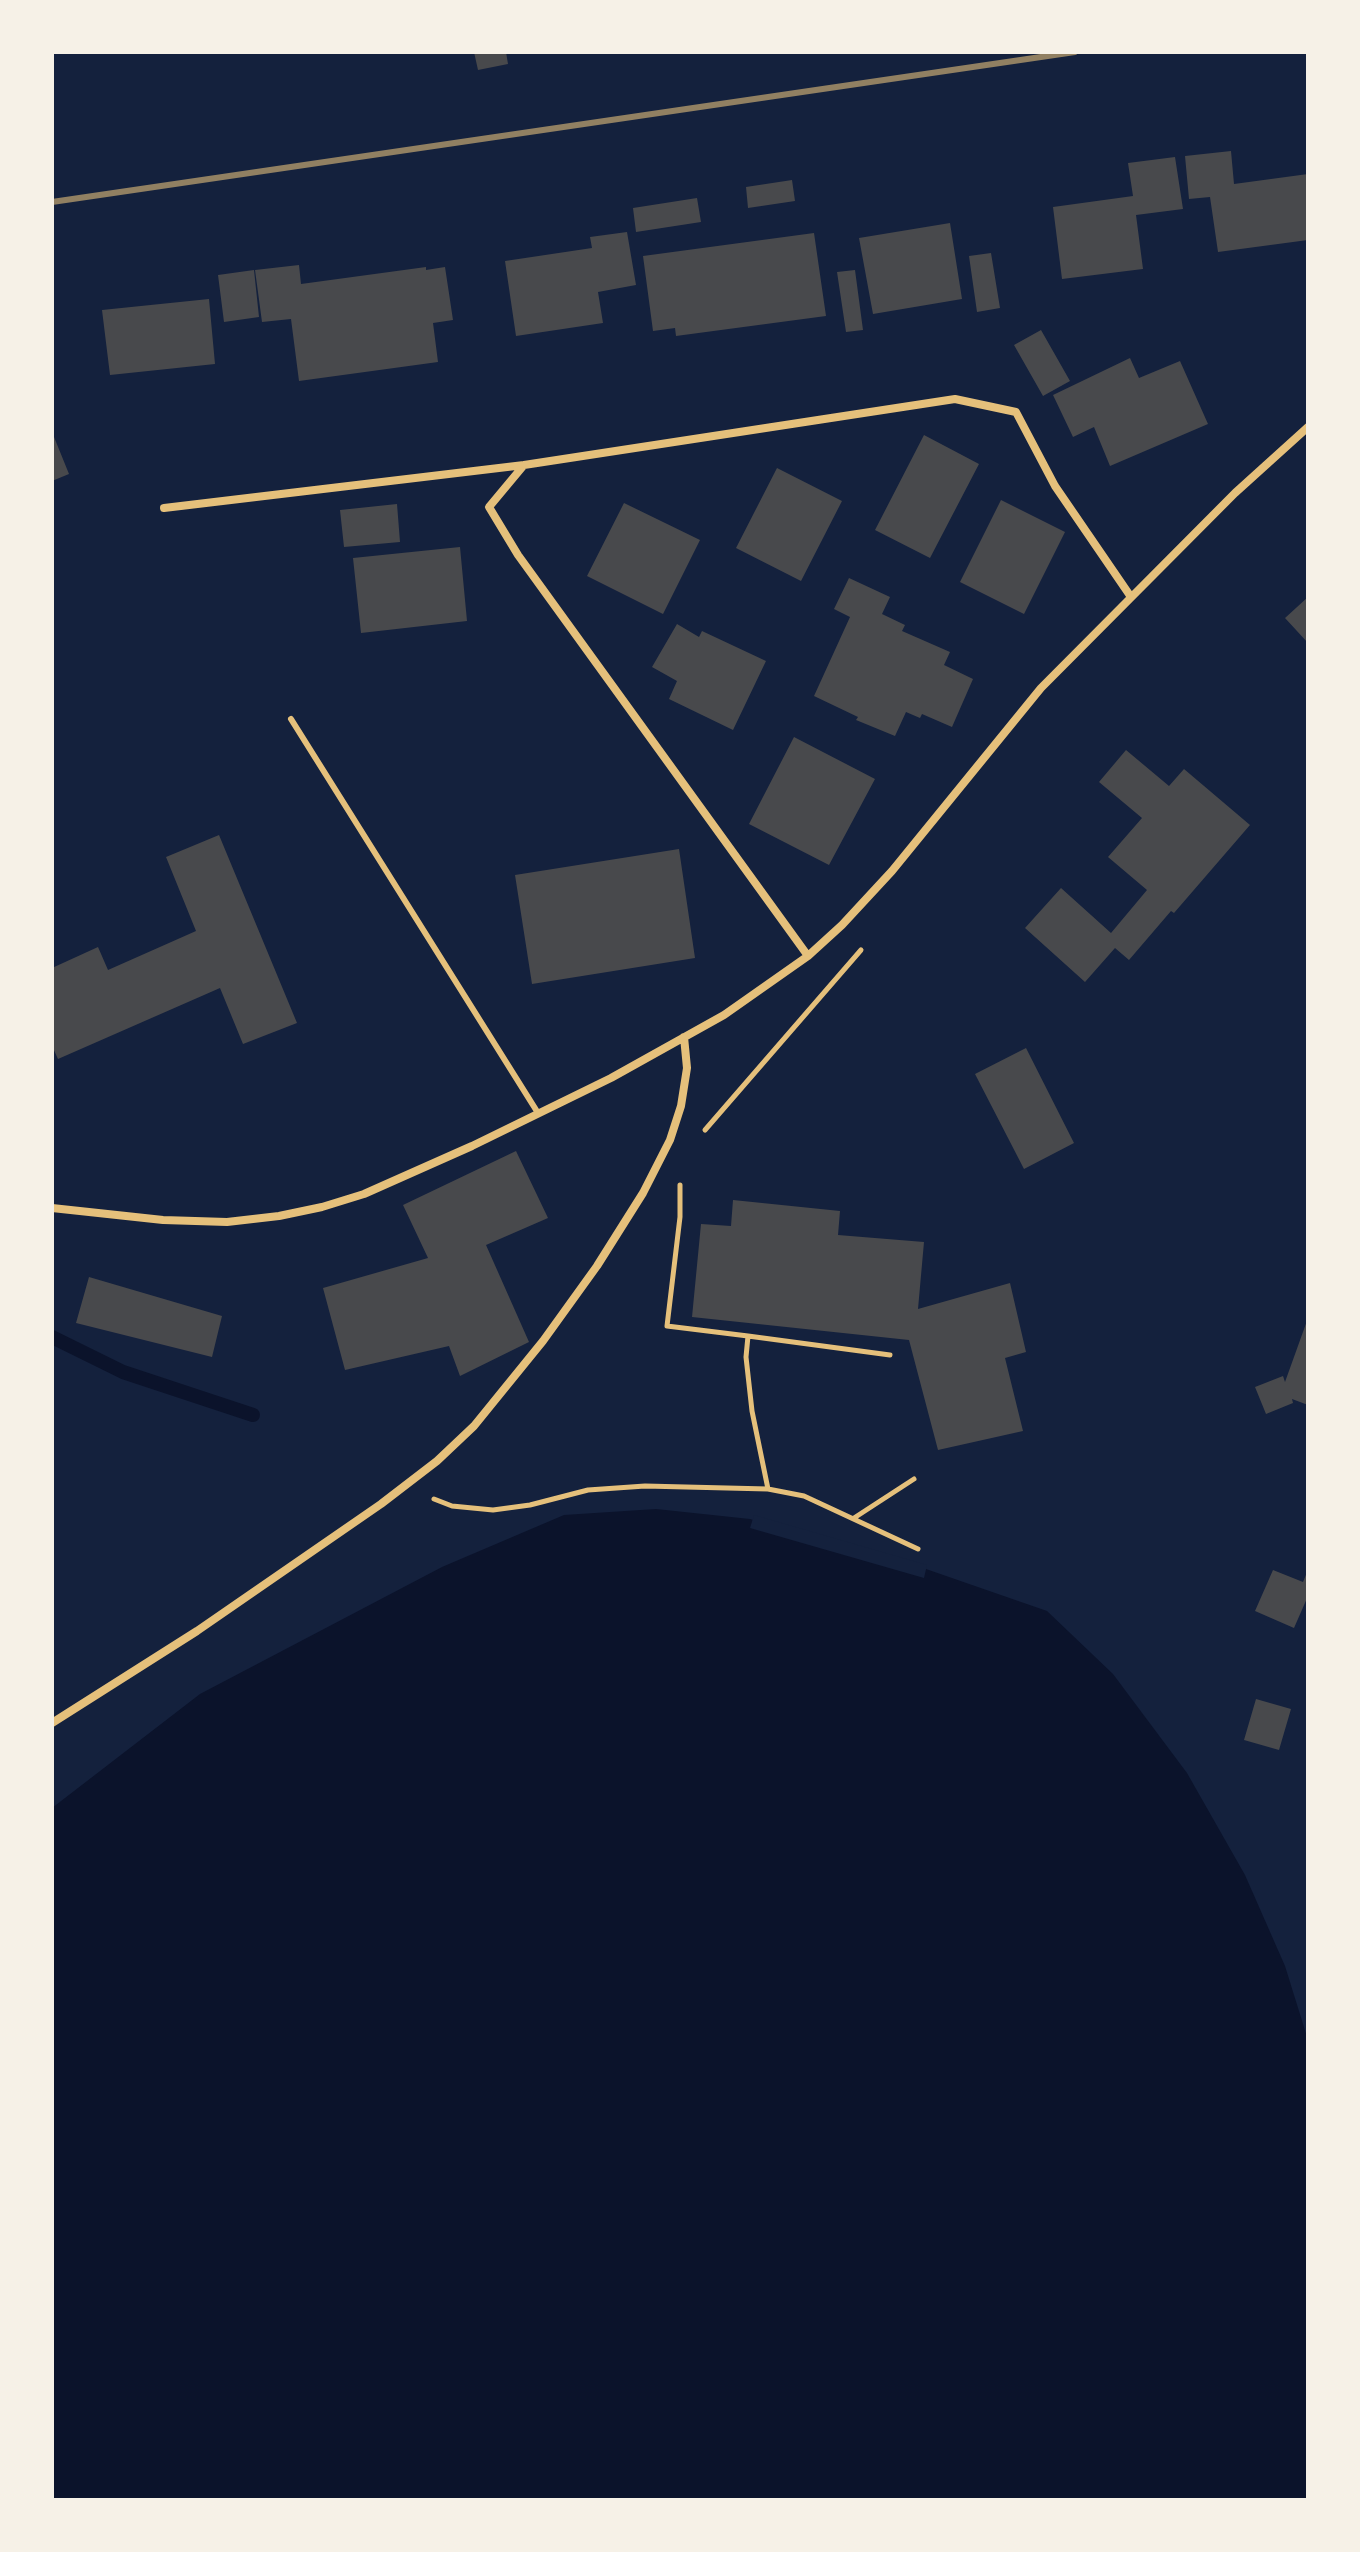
<!DOCTYPE html>
<html>
<head>
<meta charset="utf-8">
<style>
  body { margin:0 }
  #map { position:relative; width:1360px; height:2552px; overflow:hidden; background:#14213d; font-family:Inter,sans-serif }
  canvas { display:block }
  .frame { position:absolute; inset:0; border:54px solid #f6f1e7; pointer-events:none }
</style>
</head>
<body>
<div id="map">
<canvas width="1360" height="2552"></canvas>
<div class="frame"></div>
</div>
<script>
const c = document.querySelector('canvas').getContext('2d');
c.lineJoin = 'round';
function fill(path, color) { c.fillStyle = color; c.fill(path, 'evenodd'); }
const toPath = rows => new Path2D(rows.map(r => 'M' + r).join(''));
function strokePath(path, color, width, dash) { c.strokeStyle = color; c.lineWidth = width; c.lineCap = dash ? 'butt' : 'round'; c.setLineDash(dash || []); c.stroke(path); }
fill(toPath([
  [656,1509,750,1519,926,1569,1047,1611,1113,1674,1187,1773,1245,1875,1285,1966,1308,2040,1308,2500,52,2500,52,1808,200,1694,442,1567,564,1515]
]), '#0b132b');
fill(toPath([
  [754,1515,927,1565,924,1578,750,1528]
]), '#14213d');
strokePath(toPath([
  [52,1337,123,1372,253,1415]
]), '#0b132b', 14);
fill(toPath([
  [474,52,506,52,508,64,478,70],
  [1231,151,1234,184,1308,174,1308,240,1218,252,1210,197,1189,199,1185,156],
  [1175,157,1183,209,1136,215,1143,269,1062,279,1053,207,1133,196,1128,163],
  [792,180,795,201,748,208,746,187],
  [697,198,701,222,636,232,633,208],
  [950,223,962,299,873,314,859,238],
  [627,232,636,285,598,292,603,323,516,336,505,261,592,248,590,237],
  [814,233,826,316,676,336,675,328,653,331,643,256],
  [991,253,1000,308,977,312,969,256],
  [299,265,301,284,426,267,426,270,445,267,453,320,433,323,438,362,299,381,291,319,262,322,255,270],
  [254,270,259,317,224,322,218,275],
  [855,270,863,330,846,332,837,272],
  [209,299,215,364,110,375,102,310],
  [1041,330,1070,381,1043,396,1014,345],
  [1130,358,1139,378,1180,361,1208,424,1110,466,1094,427,1073,437,1053,395],
  [52,432,69,474,52,481],
  [924,435,979,464,930,558,875,530],
  [777,468,842,501,801,581,736,548],
  [1001,500,1065,532,1024,614,960,582],
  [624,503,700,540,663,614,587,576],
  [397,504,400,542,344,547,340,510],
  [460,547,467,621,361,633,353,558],
  [849,578,890,597,882,614,905,625,902,631,950,652,944,665,973,679,952,727,922,714,920,718,906,712,895,736,856,720,858,717,814,696,850,617,834,609],
  [1308,597,1308,643,1285,618],
  [677,624,699,637,702,631,766,661,733,730,669,699,677,681,652,667],
  [794,737,875,779,829,865,749,824],
  [1126,750,1169,786,1184,769,1250,825,1174,913,1171,911,1129,960,1115,948,1085,982,1025,928,1061,888,1111,933,1147,890,1108,857,1142,818,1099,782],
  [219,835,297,1023,243,1044,220,988,58,1059,52,1046,52,968,98,947,108,970,196,931,166,857],
  [679,849,695,958,532,984,515,875],
  [1026,1048,1074,1143,1024,1169,975,1074],
  [516,1151,548,1218,486,1245,529,1342,460,1376,449,1346,345,1370,323,1288,428,1258,403,1205],
  [733,1200,840,1211,838,1235,924,1242,918,1309,1010,1283,1026,1352,1005,1358,1023,1431,938,1450,909,1340,692,1317,701,1224,731,1226],
  [89,1277,222,1316,212,1357,76,1323],
  [1308,1318,1308,1405,1292,1399,1293,1403,1266,1414,1255,1387,1283,1376,1285,1382],
  [1273,1570,1303,1582,1308,1570,1308,1596,1294,1628,1255,1611],
  [1256,1699,1291,1709,1279,1750,1244,1740]
]), '#48494c');
strokePath(toPath([
  [705,1130,861,950],
  [680,1185,680,1217,667,1326,748,1336,746,1357,752,1411,768,1489],
  [748,1336,890,1355],
  [434,1499,452,1506,493,1510,530,1505,588,1490,645,1486,768,1489,804,1496,918,1549],
  [854,1518,914,1479]
]), '#e5c07b', 5);
strokePath(toPath([
  [291,719,538,1113]
]), '#e5c07b', 6);
strokePath(toPath([
  [164,508,524,465],
  [808,956,518,555,489,507,524,465,955,399,1016,412,1055,486,1131,597],
  [52,1208,163,1220,227,1222,279,1216,322,1207,364,1194,472,1146,611,1078,724,1015,808,956,842,925,892,871,1041,688,1235,493,1308,427],
  [52,1723,197,1631,381,1504,437,1461,474,1426,543,1341,597,1266,643,1193,670,1140,681,1106,687,1068,684,1037]
]), '#e5c07b', 8);
strokePath(toPath([
  [52,202,1075,52]
]), '#918062', 6);
</script>
</body>
</html>
